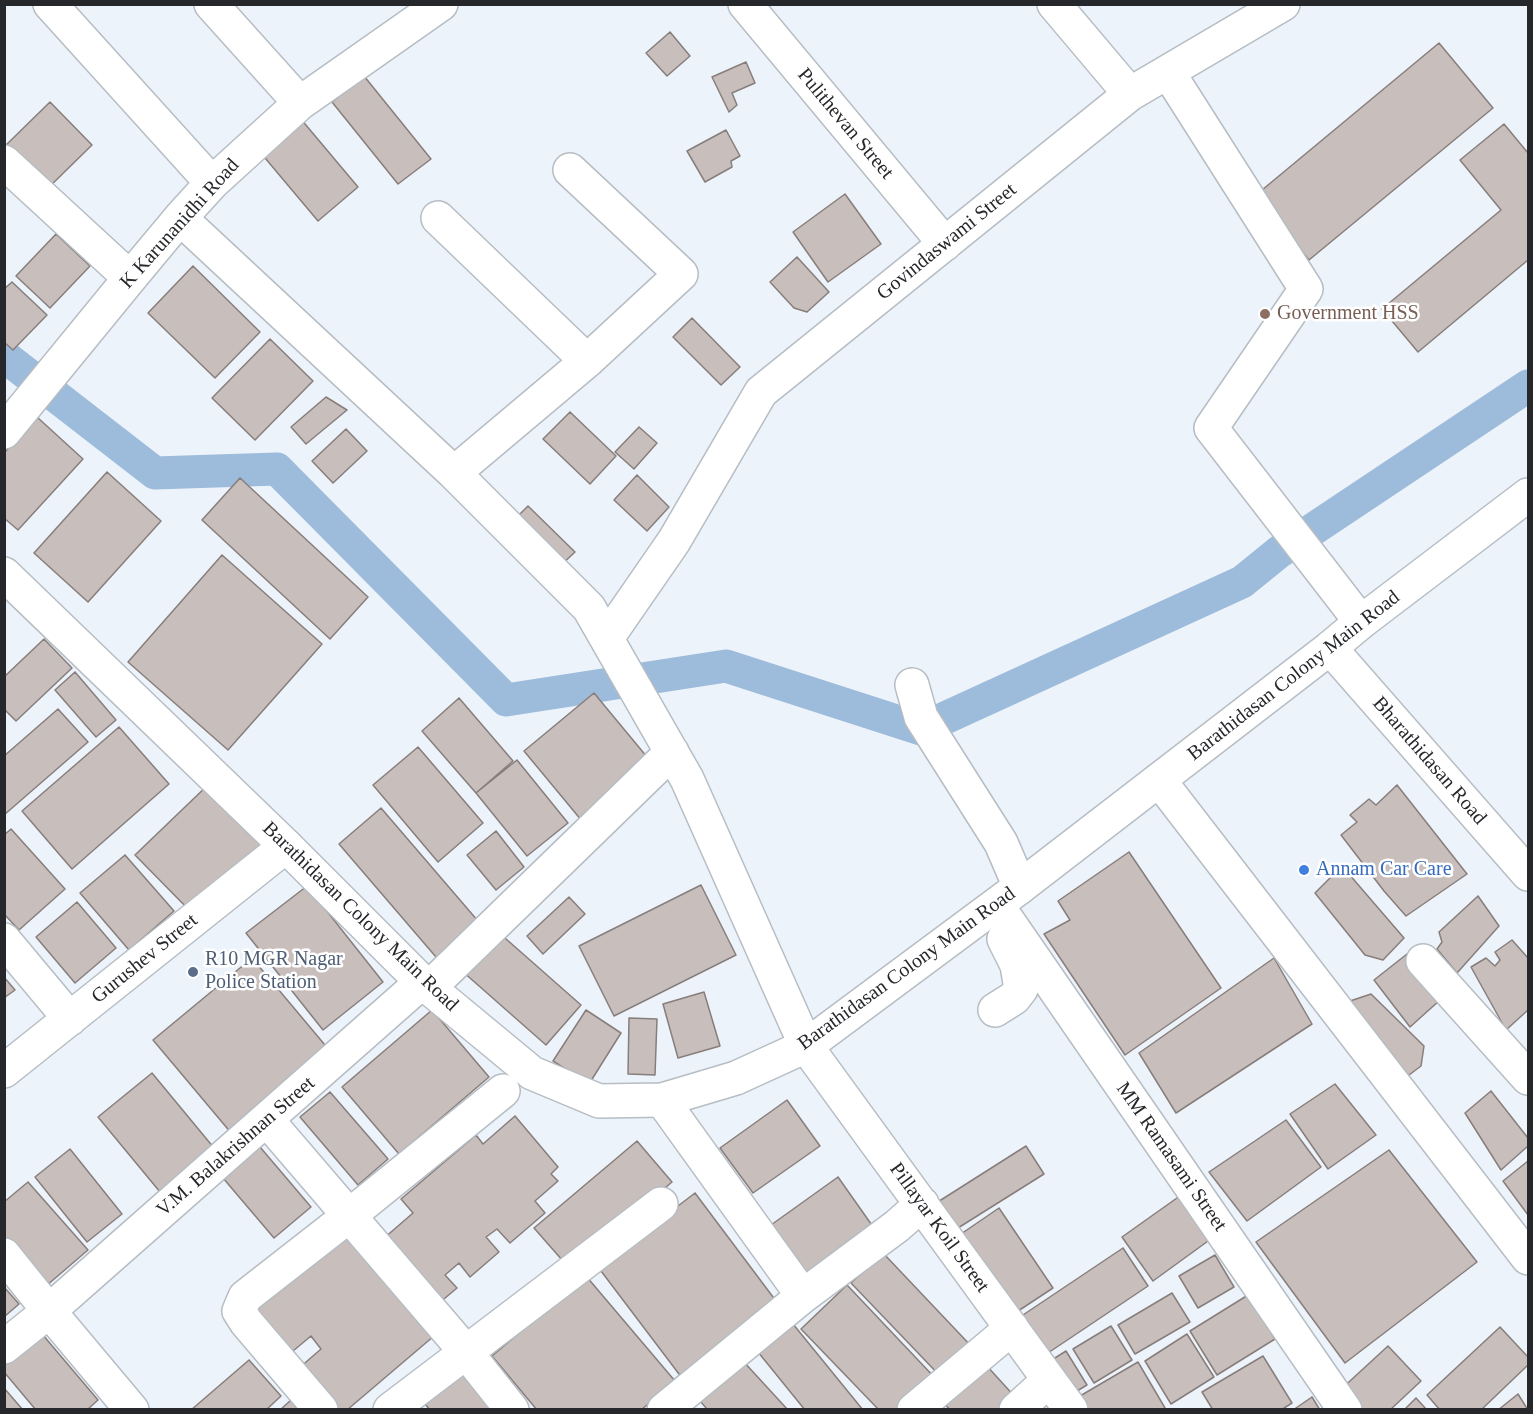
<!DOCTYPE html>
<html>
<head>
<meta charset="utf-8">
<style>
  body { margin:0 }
  #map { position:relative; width:1533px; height:1414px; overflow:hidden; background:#ecf3fa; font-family:Georgia,serif }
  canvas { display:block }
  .frame { position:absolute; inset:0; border:6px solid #25272a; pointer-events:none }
</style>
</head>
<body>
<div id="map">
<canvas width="1533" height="1414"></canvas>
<div class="frame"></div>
</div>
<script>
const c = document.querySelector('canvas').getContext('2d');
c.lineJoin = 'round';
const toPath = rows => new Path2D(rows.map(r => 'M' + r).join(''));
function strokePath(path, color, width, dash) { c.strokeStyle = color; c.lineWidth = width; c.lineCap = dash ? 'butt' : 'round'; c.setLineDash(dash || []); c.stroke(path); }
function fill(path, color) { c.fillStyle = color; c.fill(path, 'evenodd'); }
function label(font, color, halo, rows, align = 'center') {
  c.font = font + ' Georgia,serif'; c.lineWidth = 5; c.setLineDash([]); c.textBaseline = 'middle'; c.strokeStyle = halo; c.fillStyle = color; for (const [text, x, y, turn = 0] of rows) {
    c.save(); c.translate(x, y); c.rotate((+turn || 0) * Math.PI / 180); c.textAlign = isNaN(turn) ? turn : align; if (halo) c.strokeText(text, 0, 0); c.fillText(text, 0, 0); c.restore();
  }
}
strokePath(toPath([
  [4,356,155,473,277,469,506,700,726,666,921,729,1242,582,1279,552,1528,386]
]), '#9dbbda', 33);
const building = toPath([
  [670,32,690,56,667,76,646,53,670,32],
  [1439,43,1493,108,1309,260,1256,195,1439,43],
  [746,62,755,83,732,93,737,105,729,112,712,77,746,62],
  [364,76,431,159,398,184,332,102,364,76],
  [50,102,92,145,42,194,4,147,50,102],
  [300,118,358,187,318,221,260,152,300,118],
  [1504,124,1528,153,1528,260,1418,352,1382,309,1501,210,1460,160,1504,124],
  [726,130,740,156,731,161,732,167,705,182,687,151,726,130],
  [845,194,881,244,828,282,793,232,845,194],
  [56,234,90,266,50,308,16,276,56,234],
  [797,257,829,292,807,312,794,308,770,282,797,257],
  [193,266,260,332,215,378,148,313,193,266],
  [12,282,47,315,13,350,4,342,4,289,12,282],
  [692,318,740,367,721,385,673,337,692,318],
  [270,339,313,381,255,440,212,398,270,339],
  [326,397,347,410,306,444,291,427,326,397],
  [570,412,616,456,590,484,543,439,570,412],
  [37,417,83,459,18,530,4,518,4,453,37,417],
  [639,427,657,443,634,469,615,452,639,427],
  [346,429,367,451,333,483,312,461,346,429],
  [107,472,161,521,88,602,34,553,107,472],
  [637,475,669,507,647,531,614,500,637,475],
  [240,478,368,597,330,639,202,520,240,478],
  [528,506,575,552,558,568,511,523,528,506],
  [222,555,322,644,228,750,128,662,222,555],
  [44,639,72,668,16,721,4,709,4,677,44,639],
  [75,672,116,720,96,737,55,690,75,672],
  [594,693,652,763,582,821,524,751,594,693],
  [459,698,513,761,476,793,422,731,459,698],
  [58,709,88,742,4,815,4,756,58,709],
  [119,727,169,784,72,869,22,811,119,727],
  [418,747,483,823,438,862,373,785,418,747],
  [517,760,568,823,527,856,476,793,517,760],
  [211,782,268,841,193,914,135,855,211,782],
  [1397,785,1467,874,1406,916,1384,891,1341,835,1357,822,1350,815,1369,799,1376,805,1397,785],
  [381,808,484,928,442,964,339,844,381,808],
  [11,829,65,889,19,930,4,914,4,835,11,829],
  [496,831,524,867,496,890,467,855,496,831],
  [1129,852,1221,988,1125,1055,1044,934,1070,920,1058,901,1129,852],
  [125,855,174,911,129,950,80,893,125,855],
  [1342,866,1404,938,1383,960,1365,955,1315,893,1342,866],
  [701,885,736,955,614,1016,579,946,701,885],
  [307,886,383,982,323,1030,246,933,307,886],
  [1478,896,1499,926,1457,973,1437,949,1442,942,1439,932,1478,896],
  [569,897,585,914,543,954,527,936,569,897],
  [77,902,116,948,75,983,36,937,77,902],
  [497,931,581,1005,546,1045,462,971,497,931],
  [1512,940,1528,958,1528,1010,1506,1030,1471,967,1486,958,1495,966,1500,960,1495,952,1512,940],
  [1407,954,1440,1000,1410,1027,1374,980,1407,954],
  [252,958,330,1051,232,1134,153,1040,252,958],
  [1274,958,1312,1024,1176,1113,1139,1053,1274,958],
  [4,977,15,990,4,998,4,977],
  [704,992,720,1046,678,1058,663,1004,704,992],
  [1371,994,1424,1046,1421,1066,1401,1081,1347,1002,1371,994],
  [432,1010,489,1077,399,1154,342,1087,432,1010],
  [586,1010,621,1033,589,1084,553,1061,586,1010],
  [629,1018,657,1019,655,1075,628,1074,629,1018],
  [152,1073,219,1154,165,1198,98,1117,152,1073],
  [1335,1084,1376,1135,1328,1169,1290,1114,1335,1084],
  [1491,1091,1528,1138,1528,1146,1501,1170,1465,1113,1491,1091],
  [330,1092,388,1159,358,1185,300,1117,330,1092],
  [787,1100,820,1146,753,1193,720,1148,787,1100],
  [515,1116,558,1167,551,1174,558,1181,535,1201,545,1213,510,1243,497,1229,486,1237,499,1252,470,1277,459,1263,445,1275,457,1288,438,1304,383,1239,413,1213,401,1199,476,1135,483,1144,515,1116],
  [1286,1120,1321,1167,1247,1221,1209,1172,1286,1120],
  [637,1141,672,1182,570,1269,534,1228,637,1141],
  [1026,1146,1044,1174,950,1233,933,1205,1026,1146],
  [260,1147,311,1207,274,1238,223,1178,260,1147],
  [70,1149,122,1214,87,1242,35,1177,70,1149],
  [1389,1150,1477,1262,1345,1363,1256,1242,1389,1150],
  [1528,1161,1528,1215,1503,1181,1528,1161],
  [838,1177,876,1231,802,1284,764,1230,838,1177],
  [28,1182,88,1250,46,1286,4,1238,4,1202,28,1182],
  [695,1193,779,1305,682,1378,598,1267,695,1193],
  [1184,1193,1215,1236,1153,1281,1122,1237,1184,1193],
  [999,1208,1053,1288,1012,1315,958,1236,999,1208],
  [349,1222,441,1330,347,1410,332,1410,298,1369,321,1349,311,1336,287,1356,247,1309,349,1222],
  [1123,1248,1148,1286,1036,1361,1011,1323,1123,1248],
  [883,1253,973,1348,942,1378,851,1283,883,1253],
  [1215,1255,1234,1287,1198,1308,1179,1276,1215,1255],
  [586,1276,675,1381,641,1410,537,1410,492,1356,586,1276],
  [847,1285,936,1379,903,1410,879,1410,801,1329,847,1285],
  [4,1287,19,1304,4,1317,4,1287],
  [1172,1293,1190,1322,1135,1354,1118,1325,1172,1293],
  [1248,1295,1275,1339,1217,1375,1190,1331,1248,1295],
  [793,1324,863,1410,805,1410,758,1352,793,1324],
  [1111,1326,1132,1360,1094,1383,1073,1349,1111,1326],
  [1500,1327,1528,1357,1528,1365,1481,1410,1440,1410,1427,1395,1500,1327],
  [37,1328,98,1400,87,1410,36,1410,4,1372,4,1357,37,1328],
  [1187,1334,1214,1377,1171,1404,1145,1361,1187,1334],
  [1388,1346,1421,1381,1390,1410,1355,1410,1338,1392,1388,1346],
  [1066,1351,1087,1385,1067,1397,1047,1363,1066,1351],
  [1263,1356,1292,1403,1281,1410,1213,1410,1202,1392,1263,1356],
  [249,1360,281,1396,266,1410,191,1410,249,1360],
  [743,1361,788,1410,708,1410,699,1400,743,1361],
  [1138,1362,1165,1408,1162,1410,1088,1410,1080,1396,1138,1362],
  [462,1363,501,1410,430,1410,420,1398,462,1363],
  [986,1365,1016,1398,1003,1410,950,1410,944,1403,986,1365],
  [4,1388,23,1410,4,1410,4,1388],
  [1518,1394,1528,1410,1498,1410,1518,1394],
  [1312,1397,1320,1410,1293,1410,1312,1397],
  [1416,1398,1427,1410,1404,1410,1416,1398],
  [291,1400,298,1410,280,1410,291,1400]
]);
fill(building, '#c8bebb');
strokePath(building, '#877e7c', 1.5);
const minor = toPath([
  [50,4,212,183],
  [211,4,300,103],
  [745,4,945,244],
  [1054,4,1130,94],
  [1168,72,1306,289,1211,428,1361,622],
  [4,162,130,278],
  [180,218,454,473,589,608,687,779,806,1046,1071,1410],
  [438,218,587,361],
  [4,432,130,278,180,218,212,183,300,103,441,4],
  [454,473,587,361,681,274,570,170],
  [607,638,674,541,761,392,1130,94,1283,4],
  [1330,648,1528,874],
  [912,685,921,717,1001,843,1020,887],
  [1159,780,1528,1258],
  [997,905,1345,1410],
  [4,940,70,1019],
  [1423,961,1528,1078],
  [429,988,672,752],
  [995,1010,1014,998,1021,989,1017,965,1004,939],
  [4,1071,286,846],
  [662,1100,803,1296],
  [267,1120,466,1352,512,1410],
  [4,1255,49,1311,132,1410],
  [4,1347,49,1311,422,982],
  [321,1410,246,1322,239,1311,245,1297,350,1215,503,1091],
  [390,1410,661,1204],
  [664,1410,803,1296,897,1226,922,1204],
  [914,1410,1012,1328],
  [1016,1410,1049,1380]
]);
const major = toPath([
  [4,574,286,846,422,982,532,1073,599,1101,662,1100,736,1078,806,1046,1020,887,1330,648,1361,622,1528,495]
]);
strokePath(minor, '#b6bdc3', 36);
strokePath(major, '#b6bdc3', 36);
strokePath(minor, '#fff', 33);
strokePath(major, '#fff', 33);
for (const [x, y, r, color] of [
  [1265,314,6,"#8d6e63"],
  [1304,870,6,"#3f7fe0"],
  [193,972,6,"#5c6f8a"]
]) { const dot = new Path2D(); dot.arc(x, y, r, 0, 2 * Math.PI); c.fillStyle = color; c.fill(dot); strokePath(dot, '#fff', 2); }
label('20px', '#25272a', '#fff', [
  ["Pulithevan Street",845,124,50],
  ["K Karunanidhi Road",180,224,-48],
  ["Govindaswami Street",947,242,-39],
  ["Barathidasan Colony Main Road",1294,676,-38],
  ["Bharathidasan Road",1429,761,49],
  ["Barathidasan Colony Main Road",360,917,44],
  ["Gurushev Street",145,959,-39],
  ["Barathidasan Colony Main Road",907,969,-36],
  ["V.M. Balakrishnan Street",236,1147,-41],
  ["MM Ramasami Street",1171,1157,55],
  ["Pillayar Koil Street",939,1228,54]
]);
label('20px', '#785e54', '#fff', [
  ["Government HSS",1277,314]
], 'left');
label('20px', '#366cbe', '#fff', [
  ["Annam Car Care",1316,870]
], 'left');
label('20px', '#4e5e75', '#fff', [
  ["R10 MGR Nagar",205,960],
  ["Police Station",205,983]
], 'left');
</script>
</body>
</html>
